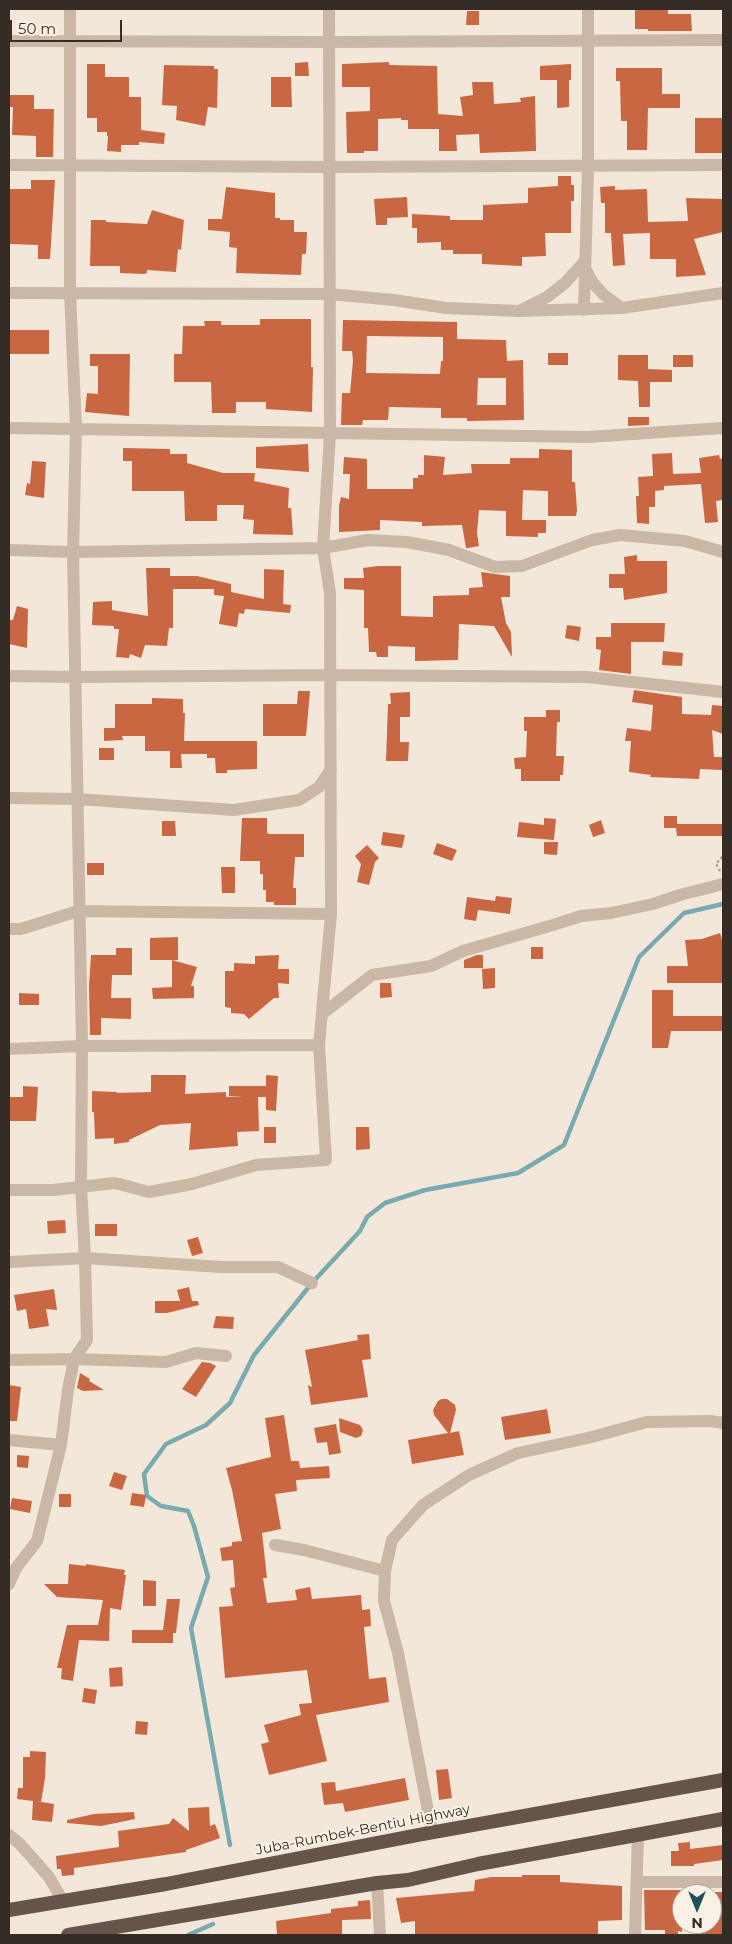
<!DOCTYPE html>
<html>
<head>
<meta charset="utf-8">
<style>
  body { margin:0 }
  #map { position:relative; width:732px; height:1944px; overflow:hidden; background:#f2e7d9; font-family:Montserrat,sans-serif }
  canvas { display:block }
  .frame { position:absolute; inset:0; border:10px solid #352c26; pointer-events:none }
  .north { position:absolute; left:672px; top:1884px; width:50px; height:50px; box-sizing:border-box; background:#f9f1e5; border:1px solid #aba299; border-radius:50%; rotate:180deg; font-size:14px; font-weight:700; line-height:20px; text-align:center; color:#352c26 }
  .north::after { content:''; display:block; margin:auto; width:18px; height:22px; background:#1b5157; clip-path:polygon(50% 0,100% 100%,50% 72%,0 100%) }
  .scale { position:absolute; left:10px; top:20px; width:112px; height:22px; box-sizing:border-box; border:2px solid #352c26; border-top:0; padding-left:6px; font-size:15px; line-height:18px; white-space:nowrap; color:#352c26; -webkit-text-stroke:4px #f9f1e5; paint-order:stroke }
</style>
</head>
<body>
<div id="map">
<canvas width="732" height="1944"></canvas>
<div class="frame"></div>
<div class="north">N</div>
<div class="scale">50 m</div>
</div>
<script>
const c = document.querySelector('canvas').getContext('2d');
c.lineJoin = 'round';
const toPath = rows => new Path2D(rows.map(r => 'M' + r).join(''));
function strokePath(path, color, width, dash) { c.strokeStyle = color; c.lineWidth = width; c.lineCap = dash ? 'butt' : 'round'; c.setLineDash(dash || []); c.stroke(path); }
function fill(path, color) { c.fillStyle = color; c.fill(path, 'evenodd'); }
function label(font, color, halo, rows, align = 'center') {
  c.font = font + ' Montserrat,sans-serif'; c.lineWidth = 4; c.setLineDash([]); c.textBaseline = 'middle'; c.strokeStyle = halo; c.fillStyle = color; for (const [text, x, y, turn = 0] of rows) {
    c.save(); c.translate(x, y); c.rotate((+turn || 0) * Math.PI / 180); c.textAlign = isNaN(turn) ? turn : align; if (halo) c.strokeText(text, 0, 0); c.fillText(text, 0, 0); c.restore();
  }
}
strokePath(toPath([
  [230,1845,191,1628,208,1577,194,1526,188,1511,161,1506,147,1496,144,1474,166,1444,206,1425,230,1403,254,1355,312,1283,360,1231,367,1217,385,1203,425,1190,518,1173,564,1145,639,957,684,913,723,904],
  [188,1935,213,1924]
]), '#78aaaf', 4.5);
fill(toPath([
  [635,9,668,9,668,14,691,14,692,31,648,31,648,29,635,29],
  [467,11,479,11,479,25,466,25],
  [308,62,309,76,295,76,295,63],
  [389,62,389,65,437,66,438,114,463,116,460,97,473,95,472,82,493,82,494,104,521,102,520,98,535,96,536,151,480,153,479,134,456,135,457,151,439,151,439,129,408,129,408,120,401,120,401,118,378,119,378,151,364,151,364,153,347,153,346,112,370,111,370,87,342,87,342,64],
  [87,64,105,64,105,77,129,77,129,97,141,97,141,130,165,133,164,144,139,142,139,145,121,145,121,152,107,151,108,136,107,136,107,132,97,132,97,118,87,118],
  [571,64,571,80,569,80,569,107,557,108,557,80,540,80,540,66],
  [164,65,214,66,214,69,218,69,217,108,208,107,205,126,176,120,177,106,162,105],
  [616,68,662,68,662,94,680,94,680,108,648,108,647,150,627,150,627,121,621,121,620,81,616,81],
  [271,77,291,77,292,107,271,107],
  [9,95,34,95,34,109,54,109,53,157,36,157,36,136,12,135,13,107,9,107],
  [695,118,723,118,723,153,695,153],
  [558,176,571,176,571,185,574,185,574,201,571,201,571,233,545,233,546,256,522,257,522,266,482,264,482,254,453,254,453,250,441,250,441,242,417,243,417,228,412,228,412,214,450,216,450,220,483,220,483,205,527,203,528,202,528,188,558,186],
  [31,180,55,180,50,259,38,259,38,245,10,244,9,189,31,189],
  [615,186,615,190,647,189,648,222,688,221,686,198,723,199,723,232,694,239,706,275,676,277,676,259,650,259,650,233,623,234,625,265,613,266,611,233,605,233,605,203,601,203,600,187],
  [226,187,275,193,275,218,280,218,280,220,294,220,294,232,307,232,306,254,302,254,301,275,236,273,237,248,229,247,230,232,208,230,208,219,222,219],
  [407,197,408,217,387,218,387,225,376,225,374,199],
  [152,210,184,220,181,250,178,249,176,272,147,270,147,273,144,274,120,273,120,266,90,266,91,220,106,220,106,222,147,224],
  [260,319,311,319,311,367,313,367,312,412,266,409,266,402,236,402,236,413,212,413,211,382,174,382,174,354,182,354,183,326,205,326,204,321,221,321,221,325,260,325],
  [343,320,457,322,457,339,506,340,507,361,523,360,524,420,467,421,467,418,441,418,441,408,389,407,388,420,363,420,362,425,341,425,342,393,350,393,353,361,352,351,342,351],
  [367,336,443,337,443,361,441,361,440,374,366,373],
  [478,378,506,378,506,405,477,405],
  [9,330,49,330,49,354,9,354],
  [548,353,568,353,568,365,548,365],
  [90,354,130,354,129,416,85,412,87,393,98,394,98,366,90,366],
  [618,355,648,355,648,369,672,370,672,382,650,382,650,407,639,407,638,381,618,380],
  [673,355,693,355,693,367,673,367],
  [628,417,649,417,649,425,628,426],
  [308,444,309,472,256,468,256,447],
  [123,448,170,449,170,454,187,454,187,463,223,473,255,473,254,481,289,488,288,508,291,508,293,535,253,534,254,520,243,519,244,505,217,505,217,521,185,521,184,491,132,491,132,461,123,461],
  [539,449,572,450,572,482,575,482,577,510,576,516,548,516,548,491,523,490,522,520,546,520,546,533,538,533,538,537,506,536,506,511,479,510,477,533,479,546,468,548,466,548,462,525,422,526,422,522,380,520,380,530,339,532,339,506,341,497,349,499,350,474,343,474,344,457,367,459,367,489,413,489,413,478,418,478,418,475,424,475,424,455,445,457,443,475,472,473,471,464,510,464,510,458,539,458],
  [672,453,673,474,701,473,699,458,719,455,720,459,723,458,723,500,716,501,718,522,705,523,701,484,664,486,664,490,655,491,655,507,649,507,649,524,637,523,636,496,639,496,638,477,653,476,652,454],
  [32,461,46,462,44,498,25,495,27,483,30,484],
  [637,555,637,561,667,561,667,593,624,600,623,588,609,588,609,574,625,574,624,557],
  [378,566,401,566,401,616,433,617,433,596,469,595,469,588,483,587,481,572,510,576,510,597,501,597,506,623,511,632,512,657,494,626,459,624,458,660,415,661,415,647,388,646,388,657,377,657,376,652,369,652,368,628,364,628,364,590,344,589,344,578,364,578,363,568],
  [146,568,170,568,170,576,197,576,231,584,231,592,264,599,264,569,284,570,283,604,291,605,290,613,245,609,244,614,239,613,237,627,219,624,224,596,214,595,214,589,173,589,173,628,169,628,167,646,145,645,141,658,130,654,129,658,116,657,119,629,114,629,114,626,92,625,93,602,112,601,112,610,148,616],
  [17,606,28,609,27,648,9,644,9,620,13,620],
  [611,623,665,623,664,642,631,642,631,674,599,670,601,650,596,649,596,637,611,637],
  [567,625,581,627,579,641,565,638],
  [663,651,683,653,682,666,662,665],
  [634,690,682,697,682,714,711,715,712,705,723,706,723,734,712,730,714,757,723,757,723,770,700,769,699,779,650,777,651,775,629,772,631,741,625,741,627,728,651,731,653,705,632,702],
  [298,691,310,691,306,736,263,736,263,704,297,704],
  [410,692,410,717,400,717,400,742,409,742,408,761,386,761,388,704,391,704,390,693],
  [152,698,183,699,183,713,185,713,184,741,257,741,257,769,227,770,227,773,216,773,215,758,207,758,207,754,181,754,182,768,170,768,170,751,145,751,145,736,122,736,123,740,104,741,104,728,115,728,115,704,152,704],
  [546,710,560,710,560,722,557,722,556,756,564,756,563,775,560,775,560,781,521,781,521,769,515,769,514,758,526,757,527,731,524,731,524,717,546,717],
  [99,748,114,748,114,760,99,760],
  [664,816,677,816,677,824,723,824,723,836,677,836,676,828,664,828],
  [242,818,267,818,267,833,269,834,304,834,304,857,295,857,293,888,296,888,296,905,274,905,274,902,266,902,266,890,263,890,263,874,260,874,260,861,240,861],
  [544,818,556,819,554,840,517,837,519,822,544,825],
  [601,820,605,833,593,837,589,825],
  [162,821,175,821,176,836,162,836],
  [383,832,405,835,402,848,381,845],
  [544,842,558,842,557,855,544,854],
  [437,843,457,850,452,861,433,854],
  [367,845,379,858,375,862,369,885,357,882,361,864,355,856],
  [87,863,104,863,104,875,87,875],
  [221,867,235,867,235,893,222,893],
  [496,896,512,898,510,914,478,910,476,921,464,919,467,897,495,901],
  [720,933,723,943,723,983,667,983,667,966,688,966,685,940,702,939],
  [178,937,178,960,150,960,150,938],
  [531,947,543,947,543,959,531,959],
  [116,948,132,948,132,975,112,975,111,998,131,998,131,1019,101,1018,101,1035,90,1035,89,986,91,955,116,955],
  [279,955,278,969,289,969,289,984,278,983,279,998,274,998,249,1019,244,1014,231,1013,231,1008,225,1007,225,971,234,971,234,963,255,964,255,956],
  [477,955,483,955,483,968,464,968,464,960],
  [172,960,197,967,191,986,194,986,194,998,153,999,152,988,172,987],
  [495,968,495,988,483,989,482,969],
  [380,983,391,983,392,997,380,998],
  [652,990,673,990,673,1016,723,1016,723,1031,671,1031,668,1048,652,1048],
  [19,993,39,994,39,1005,19,1005],
  [151,1075,186,1075,185,1094,226,1092,226,1097,244,1096,229,1096,229,1086,266,1086,266,1075,278,1076,276,1111,266,1110,266,1097,258,1097,259,1131,237,1132,238,1146,189,1150,191,1123,160,1125,129,1140,129,1142,114,1144,114,1138,95,1139,94,1112,92,1112,92,1091,117,1092,117,1093,151,1092],
  [23,1086,38,1087,36,1121,9,1121,9,1097,23,1097],
  [264,1127,276,1127,276,1143,264,1143],
  [356,1127,369,1127,370,1149,356,1150],
  [65,1220,66,1233,48,1234,47,1221],
  [95,1224,117,1224,117,1236,95,1236],
  [198,1237,203,1253,192,1256,187,1240],
  [189,1287,192,1301,198,1301,199,1305,167,1313,155,1313,155,1301,180,1301,177,1290],
  [54,1289,57,1310,46,1309,49,1326,29,1329,26,1309,17,1311,14,1295],
  [216,1316,234,1317,233,1329,213,1328],
  [369,1334,371,1359,362,1360,368,1397,311,1405,308,1385,312,1387,305,1350,358,1340,357,1335],
  [202,1362,210,1363,216,1366,196,1397,182,1389],
  [80,1373,90,1379,89,1381,104,1390,83,1391,77,1388],
  [9,1385,21,1387,17,1421,9,1421],
  [442,1399,447,1399,455,1405,456,1410,450,1433,459,1431,464,1455,412,1464,408,1440,448,1433,434,1415,433,1410,438,1401],
  [547,1409,551,1433,505,1440,501,1417],
  [284,1415,291,1461,299,1461,300,1468,329,1466,330,1478,296,1480,297,1491,275,1494,281,1529,262,1533,267,1578,263,1578,267,1603,297,1600,295,1590,310,1587,312,1599,361,1595,362,1610,370,1609,371,1626,364,1627,369,1679,386,1677,389,1702,316,1715,327,1761,269,1775,261,1744,269,1742,264,1725,301,1715,299,1704,312,1703,307,1670,225,1678,219,1607,233,1606,230,1588,235,1587,233,1560,222,1561,220,1548,232,1546,232,1542,242,1541,232,1490,226,1468,271,1457,265,1418],
  [339,1418,360,1425,363,1430,361,1436,356,1438,340,1432],
  [336,1424,341,1453,329,1455,327,1442,317,1443,314,1428],
  [17,1455,29,1456,28,1468,17,1467],
  [114,1472,127,1476,122,1490,109,1486],
  [132,1493,146,1495,144,1507,130,1505],
  [59,1494,71,1494,71,1507,59,1507],
  [12,1498,32,1501,30,1513,10,1509],
  [69,1564,86,1566,86,1564,125,1570,124,1575,126,1575,121,1610,110,1608,109,1641,79,1640,73,1681,61,1679,62,1668,57,1668,67,1625,98,1625,103,1600,57,1597,44,1584,68,1584],
  [143,1580,156,1581,156,1606,143,1606],
  [167,1599,180,1599,176,1633,173,1633,173,1643,132,1643,132,1630,163,1630],
  [122,1667,123,1686,110,1687,109,1668],
  [84,1688,97,1690,95,1704,82,1702],
  [136,1721,148,1722,147,1735,135,1734],
  [30,1751,46,1752,45,1778,41,1802,36,1801,54,1804,52,1822,32,1820,33,1801,17,1799,18,1788,23,1788,23,1757,30,1757],
  [448,1769,452,1798,439,1800,436,1770],
  [405,1778,409,1800,345,1812,343,1803,324,1805,321,1783,335,1782,336,1791],
  [209,1807,210,1826,215,1824,220,1838,186,1850,186,1852,74,1868,74,1875,62,1876,61,1869,57,1869,56,1856,119,1847,118,1831,169,1824,173,1818,189,1831,188,1808],
  [134,1812,135,1819,101,1826,67,1823,67,1820,94,1814],
  [690,1842,690,1849,723,1845,723,1860,694,1864,694,1866,671,1866,671,1851,679,1851,678,1843],
  [522,1875,560,1875,560,1882,622,1886,622,1920,598,1921,598,1935,415,1935,415,1921,401,1923,396,1898,474,1891,475,1880,491,1877,522,1877],
  [644,1890,682,1890,682,1932,678,1931,678,1935,665,1935,665,1930,645,1930],
  [712,1892,723,1892,723,1935,701,1935,701,1924,712,1924],
  [370,1900,371,1919,342,1920,342,1935,277,1935,276,1921,331,1913,331,1909,358,1906,358,1901]
]), '#c86741');
strokePath(toPath([
  [720,871,716,864,723,856]
]), '#b5a18f', 2.5, [2.5, 2.5]);
strokePath(toPath([
  [9,41,329,42,723,40],
  [9,165,329,167,723,165],
  [586,270,593,283,604,295,622,308],
  [9,293,329,294,394,300,446,308,519,311,622,308,723,293],
  [521,310,547,297,565,283,585,261],
  [584,310,588,167,588,9],
  [9,428,588,437,723,428],
  [9,550,73,552,323,548,368,540,407,542,449,550,495,567,522,566,592,540,620,535,685,541,723,552],
  [9,676,75,677,330,675,587,677,723,692],
  [9,798,77,799,234,810,299,800,319,787,331,769],
  [9,929,21,929,78,911,331,914],
  [322,1014,372,975,431,966,463,951,553,925,581,916,611,913,653,904,680,895,723,884],
  [9,1049,82,1046,319,1045],
  [9,1190,53,1190,115,1183,149,1192,192,1184,256,1165,326,1160,319,1045,331,914,330,593,323,548,330,434,329,9],
  [9,1262,85,1258,221,1267,278,1267,312,1283],
  [9,1360,74,1359,166,1362,196,1353,226,1356],
  [9,1440,61,1445],
  [275,1545,304,1550,385,1571],
  [9,1584,16,1568,37,1541,61,1445,68,1390,74,1359,87,1340,85,1258,81,1186,82,1046,73,552,76,428,70,293,70,9],
  [432,1832,398,1653,384,1601,385,1571,392,1540,423,1505,469,1475,518,1453,588,1438,647,1422,710,1421,723,1423],
  [9,1835,20,1844,49,1877,63,1901],
  [638,1882,723,1882],
  [377,1883,380,1935],
  [635,1935,638,1834]
]), '#cab7a5', 12);
strokePath(toPath([
  [9,1910,166,1884,418,1835,723,1780],
  [68,1935,377,1883,408,1880,478,1864,723,1819]
]), '#66544a', 14);
label('14px', '#352c26', '#f9f1e5', [
  ["Juba-Rumbek-Bentiu Highway",363,1830,-11]
]);
</script>
</body>
</html>
